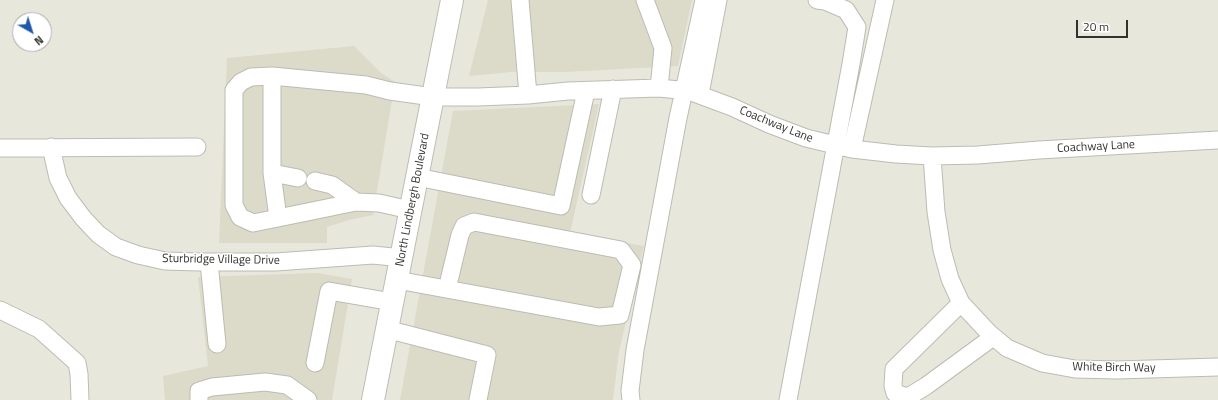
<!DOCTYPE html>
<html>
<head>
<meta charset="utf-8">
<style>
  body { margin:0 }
  #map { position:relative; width:1218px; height:400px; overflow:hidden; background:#e7e7dc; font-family:"Titillium Web",sans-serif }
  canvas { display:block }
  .north { position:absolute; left:12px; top:12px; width:40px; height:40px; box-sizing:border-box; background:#fff; border:1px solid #adadab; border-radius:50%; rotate:141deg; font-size:11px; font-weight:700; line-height:16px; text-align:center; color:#32322e }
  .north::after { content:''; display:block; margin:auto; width:14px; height:18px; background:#1d59ab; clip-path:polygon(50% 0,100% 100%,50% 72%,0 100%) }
  .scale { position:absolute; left:1076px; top:20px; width:52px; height:18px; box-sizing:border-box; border:2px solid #32322e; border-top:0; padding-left:5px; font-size:12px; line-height:14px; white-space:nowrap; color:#32322e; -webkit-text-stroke:3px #fff; paint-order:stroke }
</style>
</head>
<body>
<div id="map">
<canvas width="1218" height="400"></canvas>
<div class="north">N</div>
<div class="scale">20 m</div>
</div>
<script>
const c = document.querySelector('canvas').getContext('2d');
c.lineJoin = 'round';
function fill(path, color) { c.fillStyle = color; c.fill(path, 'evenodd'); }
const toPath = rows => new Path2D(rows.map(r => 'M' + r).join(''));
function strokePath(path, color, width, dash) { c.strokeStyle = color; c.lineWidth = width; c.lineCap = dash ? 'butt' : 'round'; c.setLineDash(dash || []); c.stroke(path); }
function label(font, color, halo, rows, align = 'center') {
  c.font = font + ' "Titillium Web",sans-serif'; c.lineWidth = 3; c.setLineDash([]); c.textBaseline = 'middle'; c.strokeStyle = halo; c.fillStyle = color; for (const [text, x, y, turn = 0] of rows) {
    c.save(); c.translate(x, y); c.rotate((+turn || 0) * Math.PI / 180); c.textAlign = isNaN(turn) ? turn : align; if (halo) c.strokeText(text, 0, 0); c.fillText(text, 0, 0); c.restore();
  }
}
fill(toPath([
  [488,0,692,0,678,66,565,72,512,72,469,76],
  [354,46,381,73,395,82,373,215,349,220,327,227,327,243,219,243,227,58],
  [599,104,570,233,644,246,619,351,613,400,400,400,453,111],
  [317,273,352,279,332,400,165,400,163,376,208,366,198,277]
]), '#dcdbc9');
const minor = toPath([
  [520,0,528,95],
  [645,0,663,48,659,88],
  [272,76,251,77,241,82,234,90,234,205,240,217,253,223,278,218],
  [700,94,718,0],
  [51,147,58,178,68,198,83,218,98,234,116,247,138,255,165,261,199,262,276,262,373,255,402,258],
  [0,148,197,147],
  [852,149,885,0],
  [932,156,936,212,942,250,950,279,961,303,989,333,1007,348,1042,363,1075,369,1117,370,1218,367],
  [272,173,298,178],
  [417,177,561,206,586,91],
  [315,181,332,185,356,202],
  [591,195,613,89],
  [410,210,379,203,356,202,278,218,272,173,272,76,366,85,390,91,433,97,478,97,528,95,568,91,659,88,689,91,732,107,769,124,806,138,852,149,896,154,932,156,978,155,1039,150,1218,140],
  [209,262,217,344],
  [397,280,599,317,620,315,632,265,621,250,474,222,464,226,460,235,447,289],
  [961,303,894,369,893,386,895,393,908,397,926,386,993,337],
  [0,310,39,329,77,363,79,374,80,400],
  [386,329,487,355,478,400],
  [315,363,329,291,392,302],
  [199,400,199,391,212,387,265,382,287,385,308,400],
  [631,400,630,391,635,350,678,118,704,0],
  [788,400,851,64,857,27,846,10,825,1,817,0]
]);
const major = toPath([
  [373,400,452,0]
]);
strokePath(minor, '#bcbcb2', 19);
strokePath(major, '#bcbcb2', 24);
strokePath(minor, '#fff', 17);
strokePath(major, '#fff', 22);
label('12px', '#32322e', '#fff', [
  ["Coachway Lane",776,125,22],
  ["Coachway Lane",1096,147,-3],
  ["North Lindbergh Boulevard",413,200,-79],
  ["Sturbridge Village Drive",221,260,1],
  ["White Birch Way",1114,368,1]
]);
</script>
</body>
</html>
